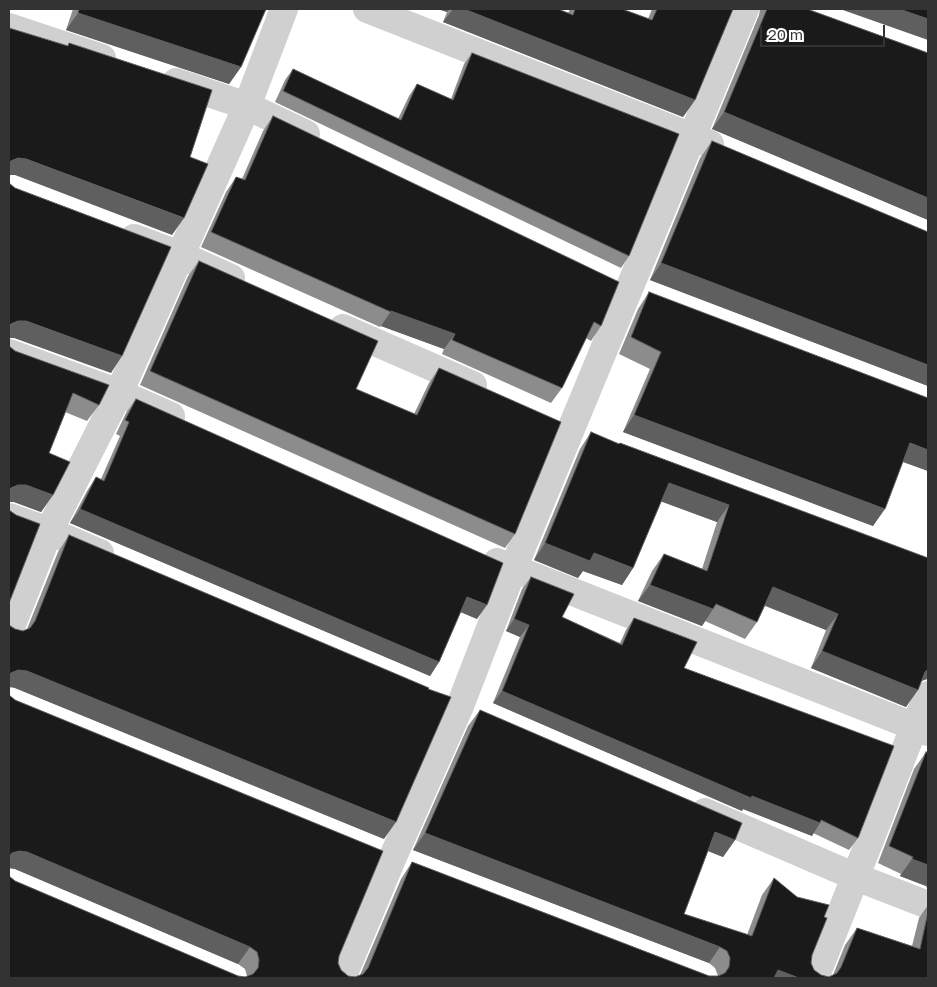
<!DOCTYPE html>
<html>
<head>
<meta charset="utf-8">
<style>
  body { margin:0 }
  #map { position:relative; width:937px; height:987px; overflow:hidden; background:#fff; font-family:"Golos Text",sans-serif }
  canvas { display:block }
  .frame { position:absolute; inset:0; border:10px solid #333; pointer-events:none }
  .scale { position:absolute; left:760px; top:25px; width:125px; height:22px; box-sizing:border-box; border:2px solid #333; border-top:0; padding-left:6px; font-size:15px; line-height:18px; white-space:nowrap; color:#333; -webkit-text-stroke:4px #fff; paint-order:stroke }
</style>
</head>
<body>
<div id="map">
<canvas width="937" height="987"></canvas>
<div class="frame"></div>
<div class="scale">20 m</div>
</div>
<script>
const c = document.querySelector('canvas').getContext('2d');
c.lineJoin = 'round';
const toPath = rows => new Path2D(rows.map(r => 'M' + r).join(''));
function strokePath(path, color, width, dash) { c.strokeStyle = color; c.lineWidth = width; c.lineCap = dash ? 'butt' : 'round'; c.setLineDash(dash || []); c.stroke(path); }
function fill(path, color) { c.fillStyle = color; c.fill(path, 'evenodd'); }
strokePath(toPath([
  [367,9,710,144],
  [9,27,102,58],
  [176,82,247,106,306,134],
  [134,238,180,255,231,278],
  [343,328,473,385],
  [9,353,119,393,171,416],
  [9,517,49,531,100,553],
  [497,562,928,732],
  [9,632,49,531,119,393,247,106,284,9],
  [705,812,856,877,928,905],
  [342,978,392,859,460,706,513,569,745,9],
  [815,978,870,840,914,727,928,695]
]), '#d0d0d0', 28);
fill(toPath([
  [73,9,266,9,241,67,229,84,66,30],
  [438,9,558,9,568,13,570,9,622,9,648,19,652,9,733,9,695,100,683,117,443,22,447,12],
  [760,9,807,9,928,53,928,220,712,129,759,15],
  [472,53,629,256,621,268,275,102,285,80,293,69,398,119,409,96,417,84,451,99,464,64],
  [273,116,601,326,591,341,586,338,562,388,551,403,442,354,444,349,381,326,380,327,201,247,226,192,236,177,242,179,263,131],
  [712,141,928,232,928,386,650,280,700,158],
  [199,261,356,389,414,414,429,383,439,368,515,534,505,548,140,385,188,276],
  [649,292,928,471,903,462,873,526,623,432,650,369,619,354,638,309],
  [15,351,99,405,87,421,65,412,49,453,53,495,41,512,14,502],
  [136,399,477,619,461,612,439,662,430,676,70,523,87,491,96,477,101,479,120,436,116,434,126,413],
  [591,432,619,444,928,558,927,679,921,681,906,707,811,668,826,630,765,606,757,622,745,639,705,621,702,626,638,601,652,571,664,554,702,569,717,522,661,501,633,568,622,585,583,571,578,578,534,560,580,449],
  [69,535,384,839,15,688,15,629,23,631,27,629,58,552],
  [531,577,562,617,620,643,626,630,634,618,684,668,858,838,849,850,813,833,812,836,743,809,742,811,493,703,520,637,506,631,522,589],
  [9,695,339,956,338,963,341,970,348,976,355,977,360,975,401,879,412,862,709,976,718,976,715,968,709,963,413,850,468,726,480,710,735,840,723,857,708,851,684,914,747,935,762,895,774,878,797,897,824,917,812,955,811,963,814,970,821,975,829,977,833,975,845,945,857,928,912,946,919,918,928,905,928,978,9,978,15,881,238,976,245,977,247,976,245,969,238,964,15,869,9,868],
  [926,752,928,753,928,888,926,887,926,886,900,876,901,874,878,863,914,769]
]), '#8c8c8c');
fill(toPath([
  [438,9,450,9,447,12],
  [453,9,464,9,695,100,683,117,443,22],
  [840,9,899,9,928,19,928,40],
  [78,13,241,67,229,84,66,30],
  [724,112,928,198,928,220,712,129],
  [18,158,26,159,184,218,172,235,15,175,9,175,9,164,11,161],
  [661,263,928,365,928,386,650,280],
  [391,311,455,334,444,349,381,326],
  [18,321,26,321,122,356,111,373,14,338,9,338,9,327,11,324],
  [634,415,885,509,873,526,623,432],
  [910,443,928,450,928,471,898,460],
  [669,483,729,505,717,522,657,500],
  [18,485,26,485,53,495,41,512,14,502,9,502,9,491,11,488],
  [80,509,439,662,430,676,70,523],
  [545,543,594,553,633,568,622,585,583,571,578,578,534,560],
  [650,585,713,609,702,626,638,601],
  [773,587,838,614,826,630,761,604],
  [467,597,487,605,477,619,458,611],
  [514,619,529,625,520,637,506,631],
  [822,651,928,669,928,680,927,679,919,682,918,690,906,707,811,668],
  [18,670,27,671,396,822,384,839,15,688,9,687,9,676,11,673],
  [502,691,752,796,820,823,812,836,743,809,742,811,493,703],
  [715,832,735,840,723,857,703,849],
  [425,833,720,947,709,963,413,850],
  [19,851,27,852,250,947,238,964,15,869,9,868,9,857,12,853],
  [912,859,928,865,928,883,926,886,900,876],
  [778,970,799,978,772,978]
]), '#5f5f5f');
const building = toPath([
  [79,9,266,9,241,67,78,13,79,9],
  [464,9,558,9,573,15,575,9,622,9,652,20,657,9,733,9,695,100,464,9],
  [767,9,807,9,928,53,928,198,724,112,767,9],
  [899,9,928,9,928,19,899,9],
  [9,28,68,46,69,43,212,90,190,157,208,164,184,218,26,159,18,158,11,161,9,164,9,28],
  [472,53,679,134,629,256,283,91,293,69,401,120,417,84,453,100,472,53],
  [273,116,619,282,601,326,594,322,562,388,452,340,455,334,391,311,391,312,211,232,236,177,245,180,273,116],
  [712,141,928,232,928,365,661,263,712,141],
  [9,183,15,188,171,247,122,356,26,321,18,321,11,324,9,327,9,183],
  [199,261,378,341,356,389,417,415,439,368,561,422,515,534,150,371,199,261],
  [649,292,928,398,928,450,910,443,885,509,634,415,661,352,631,337,649,292],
  [9,346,15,351,109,385,99,405,73,393,49,453,70,462,53,495,26,485,18,485,11,488,9,491,9,346],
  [136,399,503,563,487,605,467,597,439,662,80,509,96,477,104,481,129,422,125,420,136,399],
  [591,432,619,444,620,443,928,558,928,669,925,672,918,690,822,651,838,614,773,587,757,622,716,604,713,609,650,585,664,554,707,571,729,505,669,483,633,568,594,553,590,561,545,543,591,432],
  [9,510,16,515,40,524,9,603,9,510],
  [69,535,429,688,428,689,451,697,396,822,27,671,18,670,11,673,9,676,9,625,15,629,23,631,30,628,35,621,69,535],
  [531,577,574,594,562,617,622,645,634,618,697,642,684,668,894,746,858,838,821,820,820,823,752,796,751,798,502,691,529,625,514,619,531,577],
  [9,695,15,700,383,851,339,956,338,963,341,970,348,976,355,977,363,974,368,968,412,862,709,976,718,976,725,973,729,967,730,958,727,951,720,947,425,833,480,710,742,823,735,840,715,832,684,914,752,936,774,878,797,897,829,905,824,917,827,918,812,955,811,963,814,970,821,975,829,977,837,973,841,967,857,928,920,949,928,912,928,978,799,978,778,970,774,978,9,978,9,876,15,881,238,976,245,977,253,974,258,968,259,960,257,952,250,947,27,852,19,851,12,853,9,857,9,695],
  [926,752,928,753,928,865,912,859,913,857,889,846,926,752]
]);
fill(building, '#1a1a1a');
strokePath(building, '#5f5f5f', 1);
</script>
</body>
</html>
